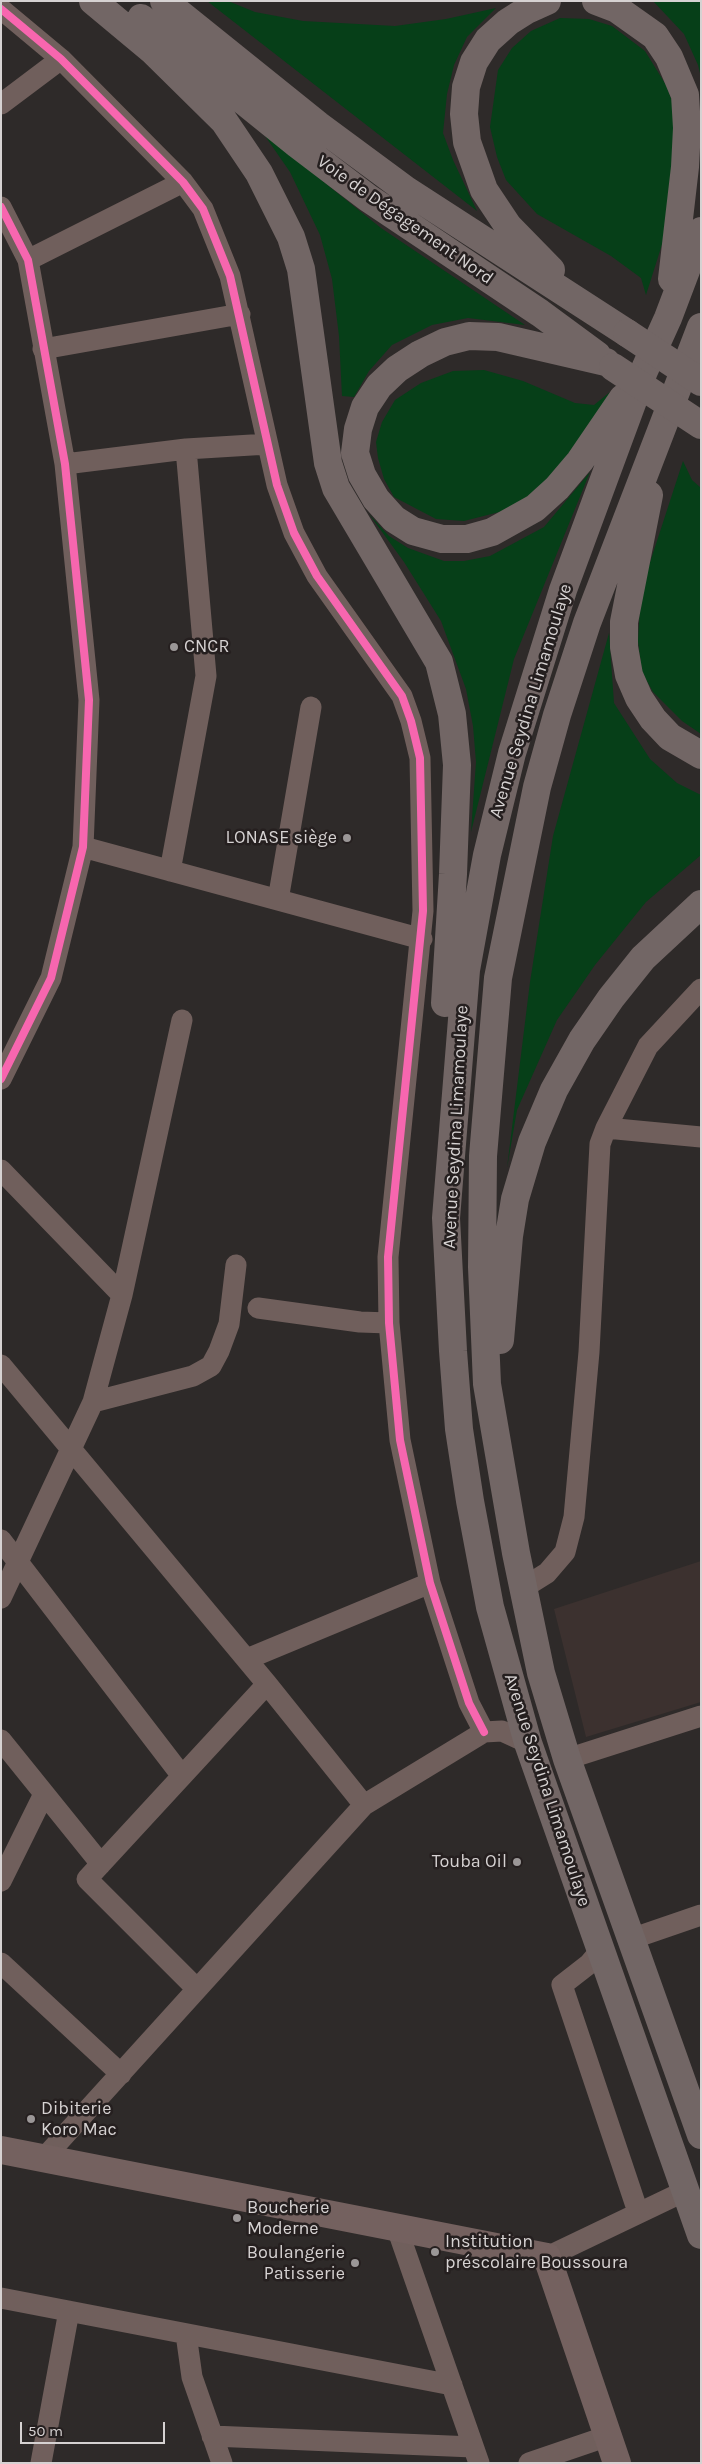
<!DOCTYPE html>
<html>
<head>
<meta charset="utf-8">
<style>
  body { margin:0 }
  #map { position:relative; width:702px; height:2464px; overflow:hidden; background:#2e2a29; font-family:Karla,sans-serif }
  canvas { display:block }
  .frame { position:absolute; inset:0; border:2px solid #d6d2d2; pointer-events:none }
  .scale { position:absolute; left:20px; top:2422px; width:145px; height:22px; box-sizing:border-box; border:2px solid #d6d2d2; border-top:0; padding-left:6px; font-size:15px; line-height:18px; white-space:nowrap; color:#d6d2d2; -webkit-text-stroke:4px #251f1f; paint-order:stroke }
</style>
</head>
<body>
<div id="map">
<canvas width="702" height="2464"></canvas>
<div class="frame"></div>
<div class="scale">50 m</div>
</div>
<script>
const c = document.querySelector('canvas').getContext('2d');
c.lineJoin = 'round';
function fill(path, color) { c.fillStyle = color; c.fill(path, 'evenodd'); }
const toPath = rows => new Path2D(rows.map(r => 'M' + r).join(''));
function strokePath(path, color, width, dash) { c.strokeStyle = color; c.lineWidth = width; c.lineCap = dash ? 'butt' : 'round'; c.setLineDash(dash || []); c.stroke(path); }
function label(font, color, halo, rows, align = 'center') {
  c.font = font + ' Karla,sans-serif'; c.lineWidth = 5; c.setLineDash([]); c.textBaseline = 'middle'; c.strokeStyle = halo; c.fillStyle = color; for (const [text, x, y, turn = 0] of rows) {
    c.save(); c.translate(x, y); c.rotate((+turn || 0) * Math.PI / 180); c.textAlign = isNaN(turn) ? turn : align; if (halo) c.strokeText(text, 0, 0); c.fillText(text, 0, 0); c.restore();
  }
}
fill(toPath([
  [701,1561,701,1702,586,1737,554,1609]
]), '#3c312f');
fill(toPath([
  [207,1,228,1,255,12,303,21,395,26,446,19,496,8,467,37,454,65,447,94,443,133,453,160,477,211],
  [653,1,701,1,701,77,698,65,684,34],
  [560,18,589,19,612,26,645,51,666,85,681,124,665,235,646,295,641,278,611,256,537,214,506,180,497,157,490,127,498,70,512,48,531,31],
  [263,133,381,228,525,325,468,318,432,325,392,345,369,371,354,397,342,396,339,336,332,279,320,235,290,172],
  [484,370,523,381,575,403,594,405,610,392,572,460,515,508,464,521,436,519,394,497,384,479,378,458,376,442,382,422,395,400,421,383,453,371],
  [683,461,692,480,701,488,701,734,682,721,653,692,642,672,638,641,641,590],
  [590,472,514,659,471,832,476,762,473,726,466,689,441,621,404,562,369,514,389,536,408,548,444,561,464,561,490,556,544,527],
  [609,633,614,703,650,759,677,783,701,795,701,855,646,902,595,965,557,1020,517,1110,507,1168,530,982,553,836]
]), '#063f18');
strokePath(toPath([
  [1,9,61,59,183,182,203,209,230,276,277,485,294,533,317,576,402,696,411,721,420,758,423,911,388,1257,389,1323,400,1440,430,1583,469,1703,484,1732],
  [1,104,61,59],
  [1,207,28,260,65,464,89,700,83,847,51,978,1,1079],
  [28,260,183,182],
  [43,349,240,314],
  [65,464,186,449,268,444],
  [83,847,422,939],
  [170,871,206,676,186,449],
  [278,900,311,707],
  [606,1128,648,1046,701,989],
  [1,1170,122,1295],
  [258,1308,360,1322,389,1323],
  [1,1365,267,1684,364,1805],
  [93,1402,193,1376,211,1366,219,1351,229,1324,236,1265],
  [1,1540,182,1776],
  [523,1588,547,1573,565,1552,574,1517,589,1352,600,1144,606,1128,701,1137],
  [1,1598,93,1402,122,1295,182,1020],
  [247,1659,430,1583],
  [1,1740,101,1864],
  [567,1759,701,1716],
  [1,1881,44,1794],
  [631,1939,701,1915],
  [600,1951,589,1964,562,1985,638,2212],
  [1,1963,121,2074],
  [197,1989,87,1879,267,1684],
  [44,2158,364,1805,484,1732,502,1731,528,1743],
  [397,2228,479,2463],
  [547,2257,685,2191],
  [1,2298,452,2385],
  [186,2334,192,2377,222,2463],
  [212,2436,473,2447],
  [41,2463,69,2311],
  [529,2463,608,2436]
]), '#705f5c', 21);
strokePath(toPath([
  [1,2150,547,2257,617,2463]
]), '#74615f', 28);
strokePath(toPath([
  [93,1,153,51,224,121,259,173,291,237,301,269,328,463,336,488,439,662,452,714,457,765,453,874,445,1003],
  [164,1,318,125,406,190,627,333],
  [547,1,527,10,508,22,488,40,474,62,466,87,464,114,467,142,484,190,508,226,551,270],
  [596,1,617,9,655,36,669,57,685,95,687,128,685,167,672,279],
  [141,18,297,144,368,198,540,313,597,355],
  [701,231,668,318,644,371,563,590,512,753,487,855,466,970,446,1218,453,1351,459,1429,470,1501,490,1607,528,1743,701,2235],
  [701,327,587,623,557,715,537,787,498,978,483,1156,482,1267,487,1384,516,1553,541,1673,567,1759,701,2135],
  [606,362,498,337,469,336,445,342,420,354,397,369,379,386,365,407,358,429,355,453,362,475,376,499,394,519,413,531,442,539,467,539,492,532,535,508,557,488,580,461,623,398],
  [649,495,624,622,624,647,629,675,639,698,653,719,670,737,701,755],
  [500,1340,509,1236,515,1199,532,1142,554,1090,582,1040,611,998,643,958,701,904]
]), '#726665', 28);
strokePath(toPath([
  [627,333,701,382],
  [613,367,701,425]
]), '#726665', 28);
strokePath(toPath([
  [1,9,61,59,183,182,203,209,230,276,277,485,294,533,317,576,402,696,411,721,420,758,423,911,388,1257,389,1323,400,1440,430,1583,469,1703,484,1732],
  [1,207,28,260,65,464,89,700,83,847,51,978,1,1079]
]), '#f766af', 8);
for (const [x, y, r, color] of [
  [174,647,5,"#9b9797"],
  [347,838,5,"#9b9797"],
  [517,1862,5,"#9b9797"],
  [31,2119,5,"#9b9797"],
  [237,2218,5,"#9b9797"],
  [435,2252,5,"#9b9797"],
  [355,2263,5,"#9b9797"]
]) { const dot = new Path2D(); dot.arc(x, y, r, 0, 2 * Math.PI); c.fillStyle = color; c.fill(dot); strokePath(dot, '#251f1f', 2); }
label('18px', '#d6d2d2', '#251f1f', [
  ["Voie de Dégagement Nord",405,220,35],
  ["Avenue Seydina Limamoulaye",531,701,-73],
  ["Avenue Seydina Limamoulaye",456,1127,-87],
  ["Avenue Seydina Limamoulaye",547,1790,72]
]);
label('18px', '#d6d2d2', '#251f1f', [
  ["CNCR",184,647],
  ["LONASE siège",337,838,"right"],
  ["Touba Oil",507,1862,"right"],
  ["Dibiterie",41,2109],
  ["Koro Mac",41,2130],
  ["Boucherie",247,2208],
  ["Moderne",247,2229],
  ["Institution",445,2242],
  ["préscolaire Boussoura",445,2263],
  ["Boulangerie",345,2253,"right"],
  ["Patisserie",345,2274,"right"]
], 'left');
</script>
</body>
</html>
